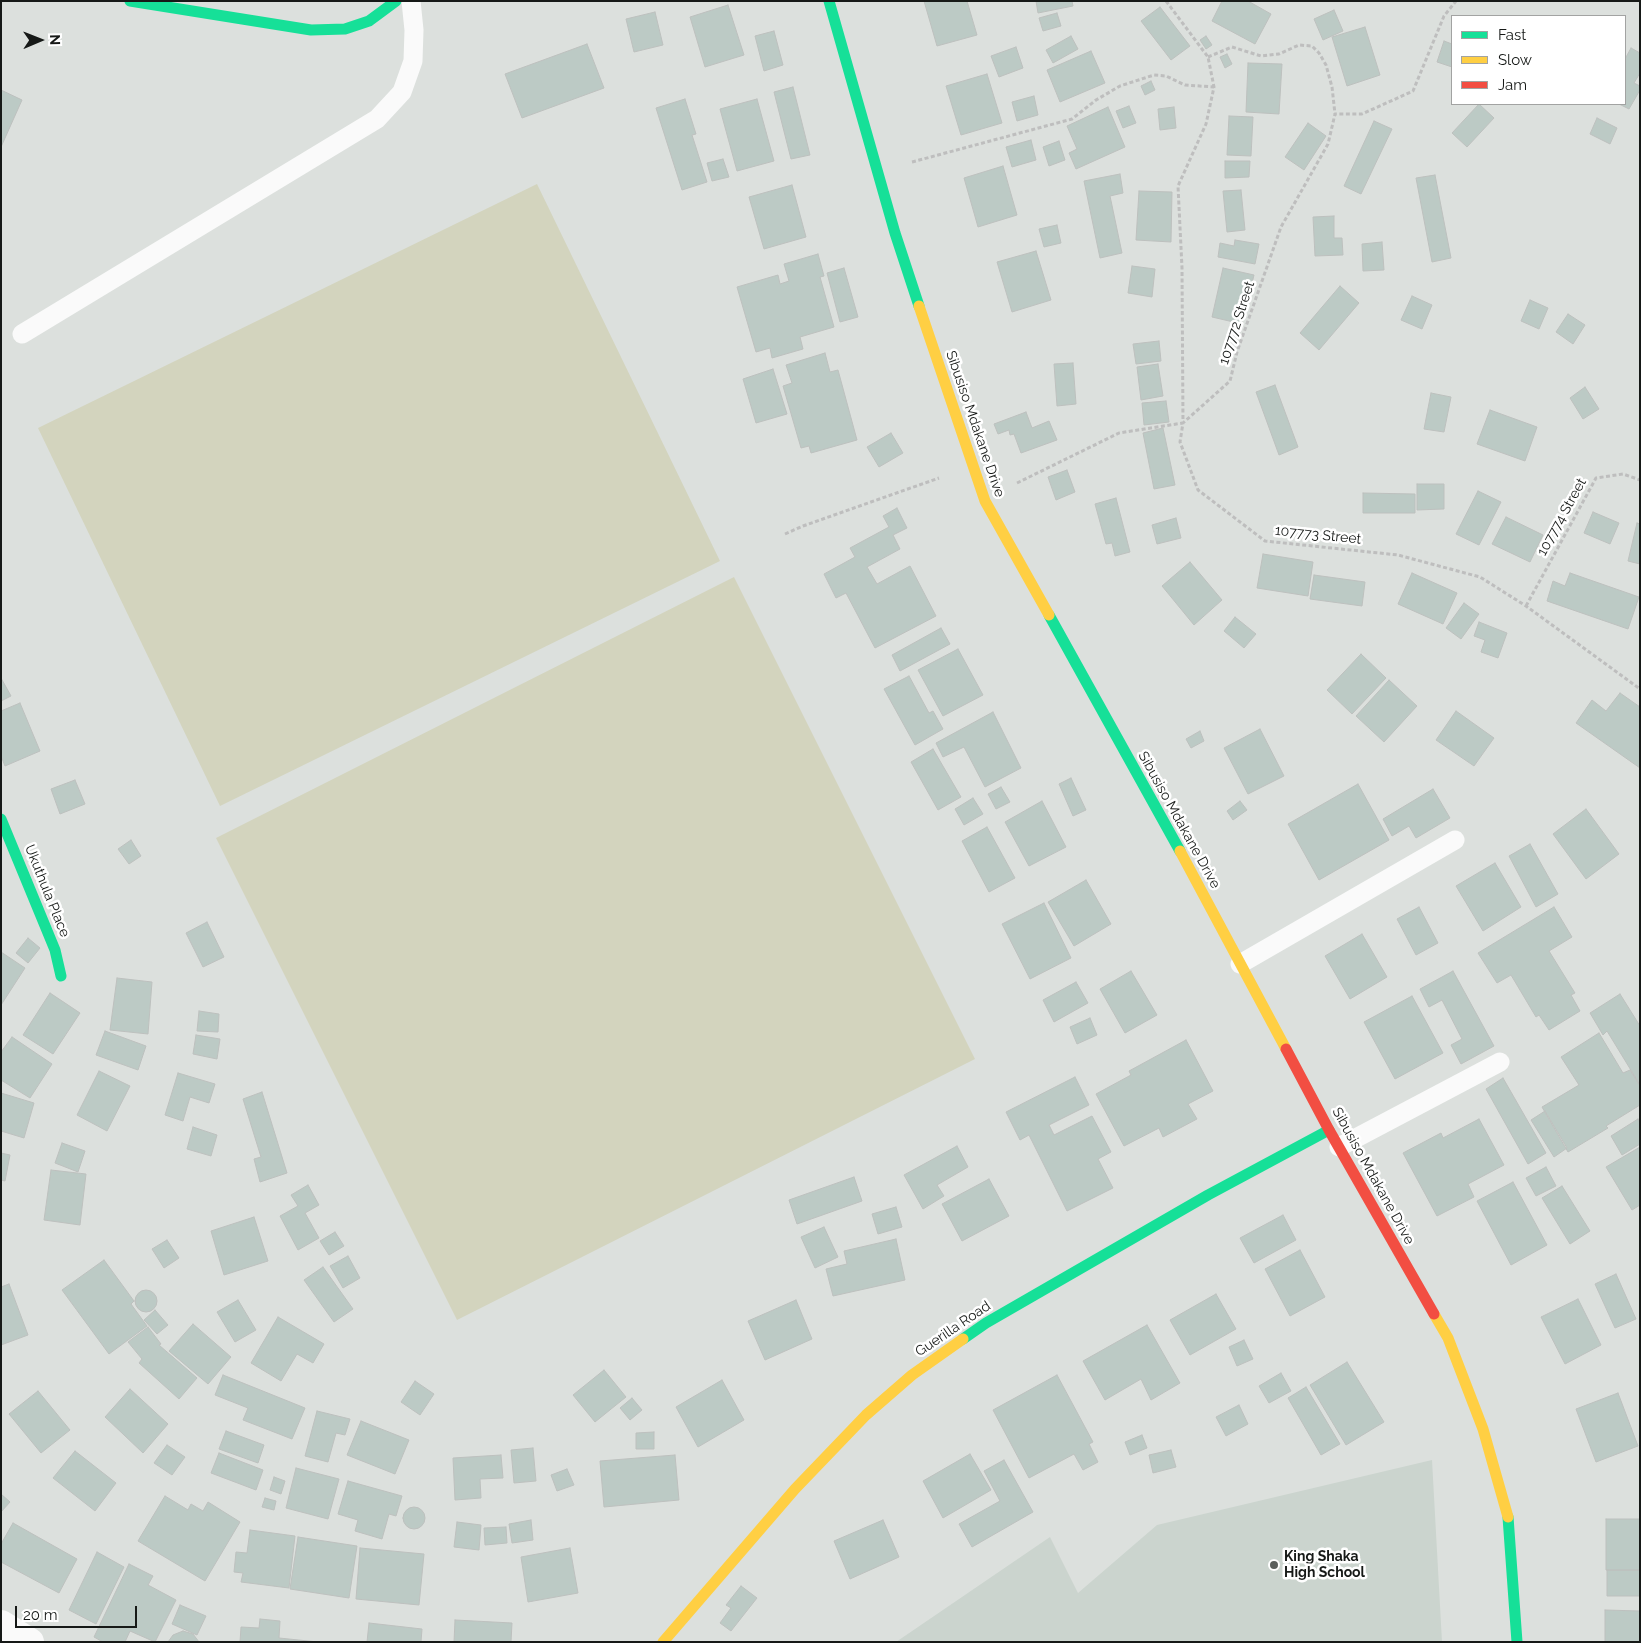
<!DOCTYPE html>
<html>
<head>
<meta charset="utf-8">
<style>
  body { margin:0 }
  #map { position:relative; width:1641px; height:1643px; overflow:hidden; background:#dce0dd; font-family:Raleway,sans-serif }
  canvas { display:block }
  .frame { position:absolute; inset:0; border:2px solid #161917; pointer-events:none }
  .legend { position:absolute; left:1451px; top:15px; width:175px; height:90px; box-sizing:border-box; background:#fff; border:1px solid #a2a3a2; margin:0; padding:6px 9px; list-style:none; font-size:15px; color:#161917 }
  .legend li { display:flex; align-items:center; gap:10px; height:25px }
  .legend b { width:25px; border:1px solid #a2a3a2 }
  .north { position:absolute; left:15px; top:15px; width:50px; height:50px; -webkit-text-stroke:4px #fff; paint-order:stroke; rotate:89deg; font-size:14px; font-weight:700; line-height:20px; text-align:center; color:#161917 }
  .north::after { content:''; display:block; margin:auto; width:18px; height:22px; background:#161917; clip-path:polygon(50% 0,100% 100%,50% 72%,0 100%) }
  .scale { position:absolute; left:15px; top:1606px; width:122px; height:22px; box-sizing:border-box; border:2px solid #161917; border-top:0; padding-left:6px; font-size:15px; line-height:18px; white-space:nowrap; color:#161917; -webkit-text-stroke:4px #fff; paint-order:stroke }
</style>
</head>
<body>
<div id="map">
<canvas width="1641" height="1643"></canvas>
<div class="frame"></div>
<ul class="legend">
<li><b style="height:6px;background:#16e098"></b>Fast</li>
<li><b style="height:6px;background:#ffcf43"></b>Slow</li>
<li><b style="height:6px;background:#f24e42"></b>Jam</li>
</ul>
<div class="north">N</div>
<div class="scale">20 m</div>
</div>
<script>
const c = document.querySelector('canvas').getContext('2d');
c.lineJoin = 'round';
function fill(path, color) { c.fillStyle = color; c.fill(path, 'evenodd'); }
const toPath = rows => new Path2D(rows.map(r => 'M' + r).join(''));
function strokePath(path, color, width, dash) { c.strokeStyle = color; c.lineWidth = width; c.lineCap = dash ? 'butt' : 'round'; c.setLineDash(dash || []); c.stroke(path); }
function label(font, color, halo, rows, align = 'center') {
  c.font = font + ' Raleway,sans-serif'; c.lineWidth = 5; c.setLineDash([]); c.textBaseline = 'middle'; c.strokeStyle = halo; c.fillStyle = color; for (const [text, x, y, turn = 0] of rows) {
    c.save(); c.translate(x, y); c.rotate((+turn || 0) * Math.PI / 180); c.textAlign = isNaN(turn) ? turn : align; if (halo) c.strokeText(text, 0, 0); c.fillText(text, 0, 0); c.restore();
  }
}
fill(toPath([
  [1432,1460,1442,1642,896,1642,1050,1537,1078,1593,1157,1525]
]), '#cbd4ce');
fill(toPath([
  [537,184,720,561,220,806,38,428],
  [734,577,975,1059,457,1320,216,838]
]), '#d3d4be');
const building = toPath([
  [924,1,967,1,977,35,937,46,924,1],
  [1036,1,1072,1,1073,6,1038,13,1036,1],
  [1222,1,1248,1,1271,14,1255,44,1212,21,1222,1],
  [728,5,744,55,705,67,690,17,728,5],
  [1160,7,1190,46,1171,60,1141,21,1160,7],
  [1334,10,1343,31,1323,40,1314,19,1334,10],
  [655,12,663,45,634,52,626,19,655,12],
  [1057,13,1061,26,1043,31,1039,18,1057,13],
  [1365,27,1380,75,1347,86,1332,37,1365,27],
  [774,31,783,65,764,71,755,36,774,31],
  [1071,36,1078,49,1053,63,1046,50,1071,36],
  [1206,36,1212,45,1206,49,1200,40,1206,36],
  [1444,41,1452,44,1452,67,1437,62,1444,41],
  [587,44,604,88,522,118,505,74,587,44],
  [1016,47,1023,68,999,77,991,56,1016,47],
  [1631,48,1640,53,1640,73,1634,83,1640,86,1640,90,1629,109,1619,104,1625,104,1625,59,1631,48],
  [1091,51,1105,83,1060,102,1047,70,1091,51],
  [1227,54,1232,64,1225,68,1220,57,1227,54],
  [1248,63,1282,64,1279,114,1246,112,1248,63],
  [987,74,1002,123,961,135,946,86,987,74],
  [1151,81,1155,90,1145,95,1141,86,1151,81],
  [793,87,810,155,791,159,774,92,793,87],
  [1,90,22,100,1,147,1,90],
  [1034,96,1038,115,1017,121,1012,102,1034,96],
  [685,99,696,134,692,135,707,182,682,190,656,108,685,99],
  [757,99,774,161,737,171,720,109,757,99],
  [1479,104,1494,118,1467,147,1452,133,1479,104],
  [1129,106,1136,123,1123,128,1116,111,1129,106],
  [1108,107,1125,147,1076,169,1069,153,1077,149,1067,126,1108,107],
  [1174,107,1176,128,1160,130,1158,109,1174,107],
  [1229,116,1253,117,1251,156,1227,155,1229,116],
  [1597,118,1617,128,1610,144,1590,134,1597,118],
  [1374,121,1392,129,1361,194,1344,186,1374,121],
  [1308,123,1326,136,1304,170,1285,157,1308,123],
  [1031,140,1036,160,1012,167,1006,147,1031,140],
  [1059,141,1065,160,1049,166,1043,147,1059,141],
  [723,159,729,177,712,181,707,163,723,159],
  [1225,161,1250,161,1249,177,1225,178,1225,161],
  [1003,166,1017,215,978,227,964,178,1003,166],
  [1120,174,1123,193,1110,196,1122,253,1100,258,1084,181,1120,174],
  [1435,175,1451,258,1432,262,1416,178,1435,175],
  [792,185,806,237,764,249,749,197,792,185],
  [1241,190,1245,230,1227,232,1223,191,1241,190],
  [1139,191,1172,192,1171,242,1136,240,1139,191],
  [1334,216,1334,238,1342,238,1343,255,1315,256,1313,217,1334,216],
  [1057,225,1061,243,1044,247,1039,229,1057,225],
  [1235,240,1259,244,1255,264,1218,257,1220,243,1234,246,1235,240],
  [1382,242,1384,270,1363,271,1362,244,1382,242],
  [1036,251,1051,300,1012,312,997,262,1036,251],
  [818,254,824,276,820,277,834,327,800,337,803,349,772,358,770,348,756,352,737,287,778,275,780,284,789,281,784,264,818,254],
  [1132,266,1155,269,1152,297,1128,293,1132,266],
  [844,268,858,317,840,322,827,273,844,268],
  [1223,268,1254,275,1242,324,1212,317,1223,268],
  [1340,286,1359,303,1319,350,1300,333,1340,286],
  [1412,296,1432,305,1422,329,1401,320,1412,296],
  [1530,300,1548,308,1539,329,1521,321,1530,300],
  [1568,314,1585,325,1573,344,1556,332,1568,314],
  [1159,341,1161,361,1136,364,1133,344,1159,341],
  [825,353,830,372,838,370,857,440,811,453,809,446,801,448,783,386,792,383,786,365,825,353],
  [1073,363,1076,404,1057,406,1054,364,1073,363],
  [1158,364,1163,396,1141,400,1137,367,1158,364],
  [773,369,787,414,756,423,743,379,773,369],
  [1275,385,1298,447,1279,455,1256,392,1275,385],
  [1585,387,1599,409,1583,419,1570,398,1585,387],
  [1431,393,1451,397,1444,432,1424,429,1431,393],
  [1166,401,1169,422,1144,425,1142,403,1166,401],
  [1490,410,1537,427,1525,461,1477,444,1490,410],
  [1026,412,1032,428,1049,421,1057,440,1021,453,1014,434,1010,435,1009,430,998,434,994,424,1026,412],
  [1163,428,1175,485,1154,489,1143,433,1163,428],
  [891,433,903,453,879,467,867,447,891,433],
  [1067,470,1075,492,1056,500,1048,477,1067,470],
  [1417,484,1444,484,1444,509,1417,510,1417,484],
  [1478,491,1501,502,1479,545,1456,534,1478,491],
  [1363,493,1415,494,1415,513,1363,513,1363,493],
  [1116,498,1130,552,1115,556,1112,543,1106,544,1095,504,1116,498],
  [897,508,907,528,893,535,900,549,867,567,877,584,910,566,936,616,875,648,846,593,836,598,824,574,855,557,850,548,889,527,883,516,897,508],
  [1593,512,1619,523,1610,544,1584,533,1593,512],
  [1506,517,1543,535,1530,562,1492,544,1506,517],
  [1176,518,1181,538,1157,544,1152,525,1176,518],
  [1637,523,1640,524,1640,564,1628,561,1637,523],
  [1263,554,1313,562,1308,596,1257,588,1263,554],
  [1190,562,1222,600,1194,625,1162,586,1190,562],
  [1412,573,1457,593,1443,624,1398,604,1412,573],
  [1570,573,1639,597,1628,629,1547,601,1553,581,1565,586,1570,573],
  [1314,575,1365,582,1362,606,1310,599,1314,575],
  [1464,603,1479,614,1461,639,1446,628,1464,603],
  [1235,617,1256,634,1244,648,1224,631,1235,617],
  [1479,622,1507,633,1498,658,1481,652,1485,640,1474,636,1479,622],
  [941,628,950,644,900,671,892,655,941,628],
  [958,649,983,695,943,716,918,670,958,649],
  [1361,654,1386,678,1352,714,1327,690,1361,654],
  [909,676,929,713,933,711,943,729,915,745,884,689,909,676],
  [1,678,11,696,1,701,1,678],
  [1389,680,1417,706,1384,742,1356,716,1389,680],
  [1620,693,1640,707,1640,768,1576,723,1592,700,1606,711,1620,693],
  [20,703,40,751,5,766,1,756,1,711,20,703],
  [1456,711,1494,738,1474,766,1436,740,1456,711],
  [993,712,1021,768,985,787,964,747,943,757,936,743,993,712],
  [1260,729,1284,776,1248,794,1224,748,1260,729],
  [1200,731,1204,741,1191,748,1186,739,1200,731],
  [933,749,961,797,938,810,911,762,933,749],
  [1071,778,1086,810,1073,816,1059,784,1071,778],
  [75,780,85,804,60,814,51,789,75,780],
  [1358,784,1389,840,1319,880,1288,824,1358,784],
  [1001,787,1010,802,996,809,988,794,1001,787],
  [1433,789,1450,818,1416,838,1409,826,1392,836,1383,819,1433,789],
  [973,798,983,814,964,825,955,809,973,798],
  [1042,801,1066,847,1029,866,1005,822,1042,801],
  [1240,801,1247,810,1233,820,1227,811,1240,801],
  [1586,809,1619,854,1586,879,1553,834,1586,809],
  [987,827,1015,878,989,892,962,841,987,827],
  [131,840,141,856,129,864,118,849,131,840],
  [1530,844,1558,894,1536,907,1509,856,1530,844],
  [1495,863,1521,907,1483,931,1456,886,1495,863],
  [1086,880,1111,924,1074,946,1048,902,1086,880],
  [1044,903,1071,958,1030,979,1002,924,1044,903],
  [1419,907,1438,943,1416,955,1397,919,1419,907],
  [1554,907,1572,937,1549,951,1575,993,1571,995,1580,1011,1549,1030,1539,1015,1536,1017,1511,975,1497,983,1478,953,1554,907],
  [207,922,224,957,203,967,186,933,207,922],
  [1362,934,1387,977,1350,999,1325,956,1362,934],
  [28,938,40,948,28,963,16,953,28,938],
  [1,952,25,968,1,1005,1,952],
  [1131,971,1157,1015,1125,1033,1100,989,1131,971],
  [1453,971,1494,1046,1461,1064,1451,1045,1462,1039,1442,1000,1429,1007,1420,989,1453,971],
  [117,978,152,982,148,1034,110,1030,117,978],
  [1076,982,1088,1003,1054,1022,1043,1000,1076,982],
  [50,993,80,1013,53,1054,23,1035,50,993],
  [1620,994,1640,1026,1640,1085,1607,1031,1603,1035,1590,1013,1620,994],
  [1412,996,1443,1053,1395,1079,1364,1022,1412,996],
  [199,1011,219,1014,218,1032,197,1031,199,1011],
  [1090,1018,1097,1035,1077,1044,1070,1027,1090,1018],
  [105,1031,146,1046,138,1070,96,1055,105,1031],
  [1599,1033,1623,1073,1630,1070,1640,1086,1640,1105,1606,1126,1608,1128,1568,1152,1542,1107,1579,1085,1561,1057,1599,1033],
  [196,1035,220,1039,217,1059,193,1054,196,1035],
  [12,1037,52,1064,30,1098,1,1080,1,1052,12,1037],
  [1186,1040,1213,1091,1188,1104,1197,1119,1163,1137,1159,1128,1124,1146,1096,1094,1131,1075,1129,1071,1186,1040],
  [99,1071,130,1086,107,1131,77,1115,99,1071],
  [178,1073,215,1084,209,1103,190,1097,183,1121,165,1115,178,1073],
  [1075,1077,1089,1105,1049,1125,1054,1135,1092,1116,1111,1152,1098,1159,1113,1188,1067,1211,1029,1135,1020,1140,1006,1112,1075,1077],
  [1503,1078,1546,1153,1528,1164,1486,1089,1503,1078],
  [262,1092,287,1173,260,1182,254,1159,261,1157,243,1099,262,1092],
  [1,1093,34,1103,24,1138,1,1131,1,1093],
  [1545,1111,1567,1148,1554,1157,1531,1120,1545,1111],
  [1479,1119,1504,1165,1468,1184,1474,1197,1437,1216,1403,1153,1441,1133,1443,1138,1479,1119],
  [1638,1119,1640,1123,1640,1144,1622,1155,1611,1136,1638,1119],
  [193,1127,217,1135,211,1156,187,1149,193,1127],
  [62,1143,85,1151,78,1172,55,1163,62,1143],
  [957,1146,968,1167,937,1185,944,1196,923,1209,904,1175,957,1146],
  [1640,1147,1640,1205,1632,1210,1606,1167,1640,1147],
  [1,1153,10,1155,5,1181,1,1180,1,1153],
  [1546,1167,1556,1186,1536,1196,1526,1178,1546,1167],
  [51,1170,86,1174,80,1225,44,1220,51,1170],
  [854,1177,862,1201,797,1224,789,1200,854,1177],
  [989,1179,1009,1216,962,1241,942,1204,989,1179],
  [1513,1182,1547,1245,1511,1265,1477,1201,1513,1182],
  [308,1185,319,1205,305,1213,319,1238,298,1250,280,1216,298,1206,291,1195,308,1185],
  [1562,1186,1590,1231,1570,1244,1542,1198,1562,1186],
  [896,1207,902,1227,878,1234,872,1214,896,1207],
  [1283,1215,1296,1240,1254,1263,1240,1238,1283,1215],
  [254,1217,268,1261,224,1275,211,1231,254,1217],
  [824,1227,838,1257,815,1268,801,1237,824,1227],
  [335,1232,344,1246,329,1255,320,1241,335,1232],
  [896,1239,905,1280,833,1296,826,1269,847,1264,844,1251,896,1239],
  [167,1240,179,1258,164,1268,152,1249,167,1240],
  [1300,1250,1325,1297,1290,1316,1265,1269,1300,1250],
  [348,1256,360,1278,343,1288,330,1266,348,1256],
  [104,1260,134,1301,131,1304,147,1326,109,1354,62,1290,104,1260],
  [323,1267,353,1309,334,1322,304,1280,323,1267],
  [1616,1274,1636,1319,1615,1328,1595,1284,1616,1274],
  [9,1284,28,1335,1,1345,1,1287,9,1284],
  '135 1301a11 11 0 1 1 22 0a11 11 0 1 1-22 0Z',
  [1216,1294,1236,1329,1190,1355,1170,1320,1216,1294],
  [1578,1299,1601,1345,1565,1364,1541,1317,1578,1299],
  [238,1300,256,1330,235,1342,217,1312,238,1300],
  [796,1300,812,1339,765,1360,748,1321,796,1300],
  [155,1310,168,1325,157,1334,144,1320,155,1310],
  [278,1317,324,1344,313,1363,297,1354,281,1381,251,1363,278,1317],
  [193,1324,231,1357,208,1384,169,1351,193,1324],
  [1147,1325,1180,1383,1151,1400,1141,1379,1105,1400,1083,1361,1147,1325],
  [148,1327,161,1344,159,1345,197,1378,179,1399,139,1363,142,1359,128,1342,148,1327],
  [1244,1340,1253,1359,1237,1366,1229,1347,1244,1340],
  [1347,1362,1384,1422,1346,1445,1310,1385,1347,1362],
  [604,1370,626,1397,595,1422,573,1395,604,1370],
  [1281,1373,1291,1391,1269,1403,1259,1386,1281,1373],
  [223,1375,305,1408,292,1439,243,1420,248,1408,215,1395,223,1375],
  [1057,1375,1093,1442,1089,1444,1098,1462,1083,1470,1074,1454,1029,1478,993,1410,1057,1375],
  [722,1380,744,1420,698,1447,676,1407,722,1380],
  [415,1381,434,1394,420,1415,401,1402,415,1381],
  [1306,1387,1340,1444,1321,1455,1288,1398,1306,1387],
  [130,1389,168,1424,143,1453,105,1417,130,1389],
  [38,1391,70,1430,41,1453,9,1414,38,1391],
  [1618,1393,1638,1446,1596,1462,1576,1409,1618,1393],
  [632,1398,642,1410,630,1420,620,1408,632,1398],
  [1239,1405,1248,1424,1226,1436,1216,1417,1239,1405],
  [317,1411,350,1419,345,1435,336,1433,328,1462,305,1456,317,1411],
  [361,1421,409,1440,395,1474,347,1455,361,1421],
  [226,1431,264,1445,258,1463,219,1449,226,1431],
  [654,1432,654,1449,636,1449,636,1433,654,1432],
  [1142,1435,1147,1448,1130,1455,1125,1442,1142,1435],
  [167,1445,185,1457,172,1475,154,1463,167,1445],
  [533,1448,536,1481,514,1483,511,1450,533,1448],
  [1171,1450,1176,1467,1153,1473,1149,1455,1171,1450],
  [75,1451,116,1483,95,1511,53,1478,75,1451],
  [219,1453,263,1470,256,1490,211,1473,219,1453],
  [970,1454,991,1490,943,1518,923,1481,970,1454],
  [501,1455,503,1478,480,1479,481,1498,455,1500,453,1458,501,1455],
  [675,1455,679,1500,604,1507,600,1461,675,1455],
  [1004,1460,1033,1512,972,1547,959,1524,1000,1501,984,1471,1004,1460],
  [296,1468,339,1479,328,1519,286,1508,296,1468],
  [567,1469,574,1485,557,1491,551,1475,567,1469],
  [274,1477,285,1481,281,1494,270,1490,274,1477],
  [348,1481,402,1496,396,1516,389,1514,382,1539,355,1531,358,1520,338,1514,348,1481],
  [1,1494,10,1502,1,1512,1,1494],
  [165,1496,188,1510,191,1504,203,1511,208,1502,240,1522,205,1581,138,1541,165,1496],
  [265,1498,276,1501,274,1510,262,1507,265,1498],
  '403 1518a11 11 0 1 1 22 0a11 11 0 1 1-22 0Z',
  [1606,1519,1640,1519,1640,1570,1606,1570,1606,1519],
  [531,1520,533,1540,512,1543,509,1524,531,1520],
  [883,1520,899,1557,850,1579,834,1541,883,1520],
  [457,1522,481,1525,479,1550,454,1547,457,1522],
  [13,1523,77,1559,59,1593,1,1562,1,1544,13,1523],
  [506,1527,507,1543,485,1545,484,1528,506,1527],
  [250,1530,295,1536,289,1588,241,1582,243,1573,234,1572,236,1552,247,1553,250,1530],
  [298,1537,357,1546,349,1598,290,1589,298,1537],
  [360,1548,424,1554,419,1605,356,1599,360,1548],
  [570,1548,578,1593,528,1602,521,1557,570,1548],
  [97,1552,124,1567,96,1624,69,1610,97,1552],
  [129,1564,153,1576,148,1585,176,1600,155,1642,130,1631,125,1642,103,1642,94,1637,129,1564],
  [1607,1570,1640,1570,1640,1596,1607,1596,1607,1570],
  [741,1586,757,1598,731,1631,720,1623,731,1608,726,1605,741,1586],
  [180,1605,206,1616,197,1635,172,1624,180,1605],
  [1605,1610,1640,1611,1640,1642,1605,1642,1605,1610],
  [260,1619,280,1621,279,1638,318,1642,240,1642,241,1627,259,1628,260,1619],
  [455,1620,512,1623,511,1642,454,1642,455,1620],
  [369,1623,422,1629,421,1642,367,1642,369,1623],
  [183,1631,193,1634,199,1642,168,1642,173,1635,183,1631]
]);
fill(building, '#bccac5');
strokePath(building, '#bdc0be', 1);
strokePath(toPath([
  [1166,1,1208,57,1214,87,1206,124,1178,186,1182,268,1183,423,1230,381,1237,352,1281,227,1328,144,1335,114,1362,114,1413,91,1444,16,1456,1],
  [1208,57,1232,47,1261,56,1279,54,1299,45,1312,46,1319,53,1326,65,1332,87,1335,114],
  [912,162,1072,119,1096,100,1120,86,1154,75,1166,76,1185,85,1214,87],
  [1017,483,1119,433,1183,423,1180,442,1198,490,1265,541,1398,555,1480,577,1526,606,1640,689],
  [785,534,803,526,939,478],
  [1526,606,1596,478,1623,474,1640,480]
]), '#bebebe', 3, [4, 2.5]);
strokePath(toPath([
  [22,334,377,119,402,92,413,61,414,30,411,1],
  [1240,964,1455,840],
  [1339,1147,1500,1062]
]), '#fafafa', 19);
strokePath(toPath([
  [1,1624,30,1642]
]), '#fafafa', 28);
strokePath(toPath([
  [130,1,311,30,345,29,369,21,396,1],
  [829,1,895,233,919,306],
  [1049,615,1180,851],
  [1,819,55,950,61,976],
  [963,1339,986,1323,1208,1195,1329,1130],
  [1508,1517,1517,1642]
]), '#16e098', 11);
strokePath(toPath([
  [919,306,985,501,1049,615],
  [1180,851,1286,1049],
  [1434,1314,1448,1338,1483,1429,1508,1517],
  [663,1642,795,1489,866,1415,912,1375,963,1339]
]), '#ffcf43', 11);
strokePath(toPath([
  [1286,1049,1329,1130,1434,1314]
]), '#f24e42', 11);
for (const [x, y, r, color] of [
  [1274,1565,5,"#5b5f5c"]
]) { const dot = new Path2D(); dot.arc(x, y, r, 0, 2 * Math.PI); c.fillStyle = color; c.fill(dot); strokePath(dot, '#fff', 2); }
label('14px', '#161917', '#fff', [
  ["107772 Street",1237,323,-72],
  ["Sibusiso Mdakane Drive",975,424,71],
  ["107774 Street",1562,517,-61],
  ["107773 Street",1318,535,6],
  ["Sibusiso Mdakane Drive",1179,820,61],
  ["Ukuthula Place",47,891,68],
  ["Sibusiso Mdakane Drive",1373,1176,61],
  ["Guerilla Road",953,1329,-34]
]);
label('bold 14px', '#161917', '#fff', [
  ["King Shaka",1284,1557],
  ["High School",1284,1573]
], 'left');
</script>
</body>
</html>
